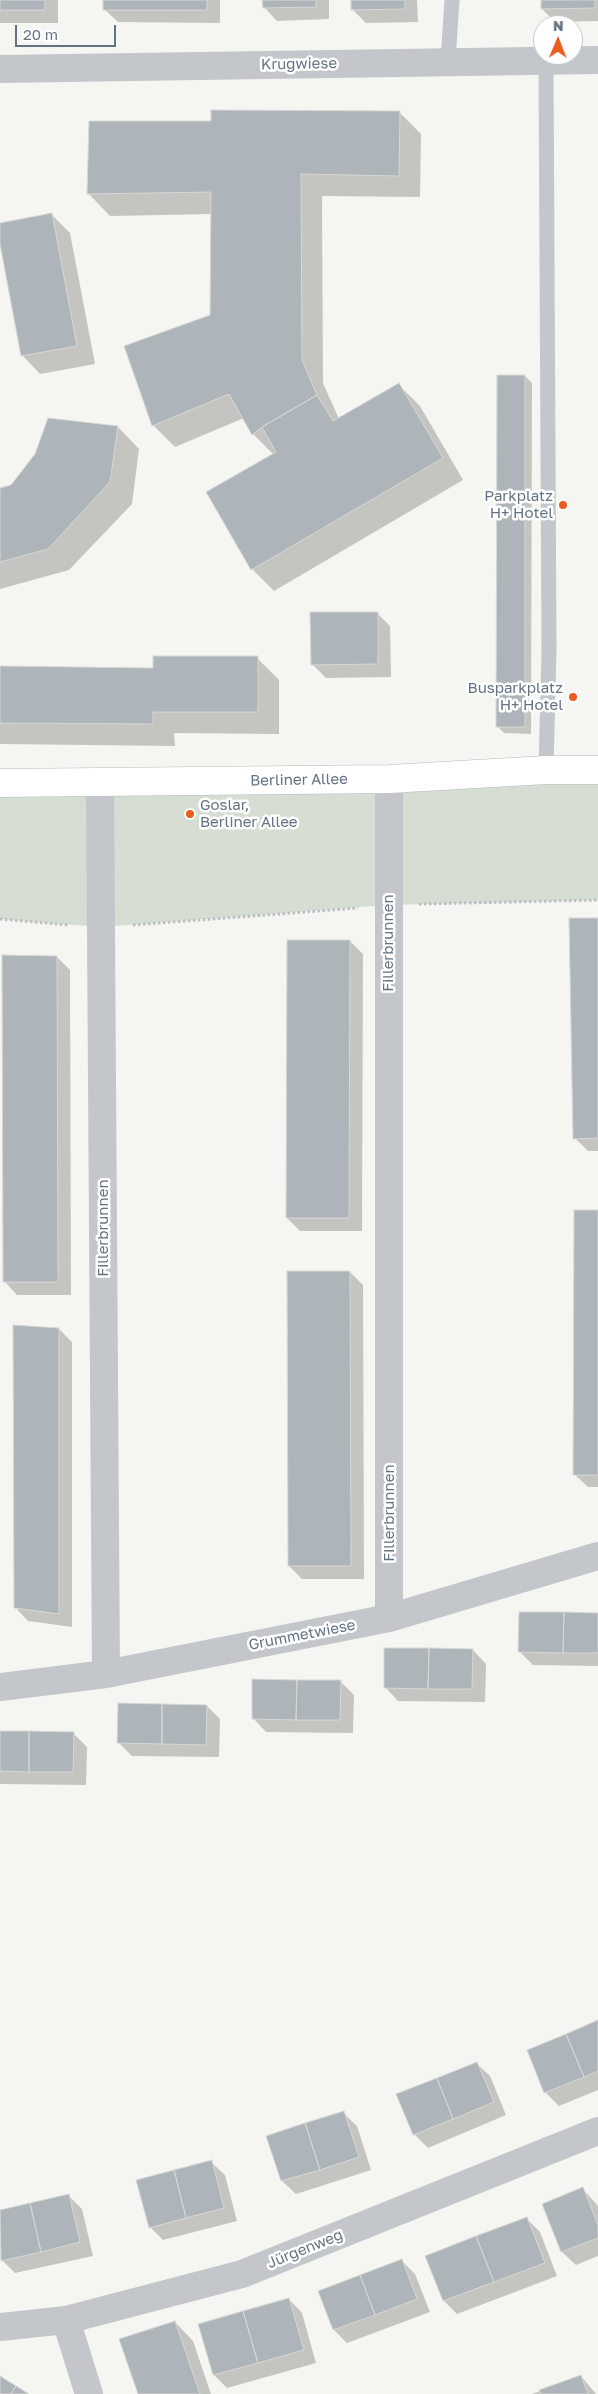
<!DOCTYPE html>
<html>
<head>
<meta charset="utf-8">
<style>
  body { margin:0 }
  #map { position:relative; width:598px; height:2394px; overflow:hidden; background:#f5f6f2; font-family:"Golos Text",sans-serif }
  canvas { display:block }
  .north { position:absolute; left:533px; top:15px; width:50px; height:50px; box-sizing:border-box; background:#fff; border:1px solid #c1c7ce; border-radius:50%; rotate:1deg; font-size:14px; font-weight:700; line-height:20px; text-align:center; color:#637384 }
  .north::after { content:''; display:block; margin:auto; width:18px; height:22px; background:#eb5c1d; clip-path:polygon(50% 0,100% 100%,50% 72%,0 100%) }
  .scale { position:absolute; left:15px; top:25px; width:101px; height:22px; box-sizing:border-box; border:2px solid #637384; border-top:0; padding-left:6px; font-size:15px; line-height:18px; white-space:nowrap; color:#637384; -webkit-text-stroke:4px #fff; paint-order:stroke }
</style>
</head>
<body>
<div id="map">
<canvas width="598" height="2394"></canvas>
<div class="north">N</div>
<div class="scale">20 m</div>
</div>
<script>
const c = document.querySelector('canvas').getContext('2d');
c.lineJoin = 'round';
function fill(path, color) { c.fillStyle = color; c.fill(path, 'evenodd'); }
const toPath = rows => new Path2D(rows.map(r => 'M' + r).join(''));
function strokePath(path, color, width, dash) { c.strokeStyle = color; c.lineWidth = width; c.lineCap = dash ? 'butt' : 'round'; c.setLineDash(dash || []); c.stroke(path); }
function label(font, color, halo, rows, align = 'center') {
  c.font = font + ' "Golos Text",sans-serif'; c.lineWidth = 5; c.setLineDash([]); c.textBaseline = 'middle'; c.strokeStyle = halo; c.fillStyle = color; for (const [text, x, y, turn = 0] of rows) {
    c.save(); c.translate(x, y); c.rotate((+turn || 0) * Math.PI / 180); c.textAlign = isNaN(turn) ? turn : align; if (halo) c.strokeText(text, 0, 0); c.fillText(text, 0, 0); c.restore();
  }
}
fill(toPath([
  [598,770,598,900,388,905,101,927,0,919,0,783]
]), '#d6ddd3');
fill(toPath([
  [0,0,58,0,58,23,0,23],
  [104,0,220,0,220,23,118,22,104,9],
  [264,0,329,0,329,19,277,21,264,7],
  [352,0,417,0,418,22,366,23,353,10],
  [542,0,598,0,598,21,555,22,542,9],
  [399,112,421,134,420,197,322,196,323,383,339,419,399,385,420,406,463,480,274,591,252,569,273,454,253,434,244,418,175,447,153,425,212,316,212,214,110,216,89,194,213,122],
  [52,215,70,233,95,364,40,374,22,355,0,237,0,224],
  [525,376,532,383,531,734,504,733,497,726],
  [118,427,139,449,132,504,69,570,0,589,0,490,12,486],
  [377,613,390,626,391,677,326,678,312,664],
  [257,658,279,680,279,734,174,733,175,746,0,744,0,667,154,669],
  [598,919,598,1151,588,1151,575,1138],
  [350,941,363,954,362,1231,300,1231,287,1218],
  [57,957,70,970,71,1295,17,1295,4,1281],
  [598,1211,598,1487,588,1487,574,1474],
  [350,1272,363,1285,364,1579,302,1579,289,1566],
  [59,1329,72,1342,72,1627,28,1621,15,1607],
  [598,1614,598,1666,533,1665,519,1651],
  [473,1650,486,1664,485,1702,398,1701,385,1687],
  [341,1682,354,1695,353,1733,266,1732,253,1718],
  [207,1706,220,1719,219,1757,132,1756,119,1743],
  [0,1732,73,1733,87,1747,86,1785,0,1784],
  [598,2022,598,2090,559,2106,546,2093,528,2051],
  [476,2063,490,2076,506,2115,428,2148,414,2134],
  [343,2113,357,2126,371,2170,296,2194,282,2181,268,2137],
  [211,2162,225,2175,237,2221,163,2240,150,2227],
  [583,2189,598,2206,598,2256,576,2265,562,2252,543,2204],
  [69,2196,82,2209,93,2256,15,2273,2,2260,0,2211],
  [527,2219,540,2232,557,2276,457,2314,444,2301],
  [402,2261,415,2274,430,2312,347,2343,334,2330,319,2291],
  [289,2299,302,2313,316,2363,227,2388,214,2375],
  [175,2322,193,2341,211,2394,139,2394],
  [581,2376,596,2394,532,2394]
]), '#0003');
const building = toPath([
  [0,0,45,0,45,10,0,10,0,0],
  [103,0,207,0,207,10,103,10,103,0],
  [262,0,316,0,316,7,263,8,262,0],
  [351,0,405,0,405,9,351,10,351,0],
  [541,0,595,0,595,8,541,9,541,0],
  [211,110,400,111,399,176,301,174,302,360,317,395,262,427,252,435,229,394,152,426,124,346,210,315,211,192,87,194,89,121,211,121,211,110],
  [52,213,77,346,21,356,0,244,0,223,52,213],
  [497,375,525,375,525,727,496,727,497,375],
  [399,383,443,458,251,570,206,492,276,452,262,427,317,395,333,421,399,383],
  [48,418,118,426,110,482,48,549,0,562,0,488,11,485,35,454,48,418],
  [310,612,378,612,378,664,311,665,310,612],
  [153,656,258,656,258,712,153,712,153,724,0,723,0,666,153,668,153,656],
  [569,918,598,918,598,1138,573,1139,569,918],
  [287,940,350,940,349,1218,286,1218,287,940],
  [2,955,57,956,58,1282,3,1282,2,955],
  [574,1210,598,1210,598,1475,573,1475,574,1210],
  [287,1271,350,1271,351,1566,288,1566,287,1271],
  [13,1325,59,1328,59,1614,14,1608,13,1325],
  [519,1612,564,1612,563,1653,518,1652,519,1612],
  [564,1612,598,1613,598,1653,563,1653,564,1612],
  [384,1648,429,1648,428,1689,384,1688,384,1648],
  [429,1648,473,1649,472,1689,428,1689,429,1648],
  [252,1679,297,1680,296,1720,252,1719,252,1679],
  [297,1680,341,1680,340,1720,296,1720,297,1680],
  [118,1703,162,1704,162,1744,117,1743,118,1703],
  [162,1704,207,1705,206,1745,162,1744,162,1704],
  [0,1731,29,1731,29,1772,0,1771,0,1731],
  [29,1731,74,1732,73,1772,29,1772,29,1731],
  [598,2020,598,2071,584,2077,566,2034,598,2020],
  [566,2034,584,2077,544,2093,527,2050,566,2034],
  [477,2062,494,2102,453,2119,437,2078,477,2062],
  [437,2078,453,2119,413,2135,396,2094,437,2078],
  [344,2111,359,2157,320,2170,305,2123,344,2111],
  [305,2123,320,2170,281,2181,266,2136,305,2123],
  [212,2160,224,2208,186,2218,174,2170,212,2160],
  [174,2170,186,2218,149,2228,136,2180,174,2170],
  [583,2187,598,2225,598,2238,561,2252,542,2204,583,2187],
  [69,2194,80,2242,41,2252,30,2203,69,2194],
  [30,2203,41,2252,1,2261,0,2210,30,2203],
  [527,2217,545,2263,494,2282,476,2236,527,2217],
  [476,2236,494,2282,443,2301,425,2256,476,2236],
  [402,2259,417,2299,375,2315,360,2275,402,2259],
  [360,2275,375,2315,333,2330,318,2291,360,2275],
  [289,2298,304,2350,258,2363,243,2311,289,2298],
  [243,2311,258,2363,213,2375,198,2324,243,2311],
  [175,2321,200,2394,138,2394,119,2339,175,2321],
  [581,2375,588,2394,541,2394,539,2390,581,2375],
  [0,2376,16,2386,11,2394,0,2394,0,2376],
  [16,2386,29,2394,11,2394,16,2386]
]);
fill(building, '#adb4ba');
strokePath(building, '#d7d7d4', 1);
const secondary = toPath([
  [0,783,389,779,546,770,598,770]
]);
strokePath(secondary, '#b5babf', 29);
strokePath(toPath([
  [419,904,598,900],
  [0,919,69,925],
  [133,925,358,908]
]), '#bcbfc1', 3, [2.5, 2.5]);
strokePath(toPath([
  [546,60,549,650,546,770],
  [448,62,452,0]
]), '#c3c6ca', 15);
strokePath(toPath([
  [0,69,598,60],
  [100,783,106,1674],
  [389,1618,389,779],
  [0,1687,106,1674,389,1618,598,1556],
  [66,2320,89,2394],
  [0,2327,66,2320,242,2274,598,2131]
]), '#c3c6ca', 28);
strokePath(secondary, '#fff', 28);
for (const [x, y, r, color] of [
  [563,505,5,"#eb5c1d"],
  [573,697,5,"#eb5c1d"],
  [190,814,5,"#eb5c1d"]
]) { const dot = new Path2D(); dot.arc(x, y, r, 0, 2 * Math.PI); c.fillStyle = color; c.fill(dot); strokePath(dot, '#fff', 2); }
label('15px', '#637384', '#fff', [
  ["Krugwiese",299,64,-1],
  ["Berliner Allee",299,780,-1],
  ["Fillerbrunnen",388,943,-90],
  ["Fillerbrunnen",103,1228,-90],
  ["Fillerbrunnen",389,1513,-90],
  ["Grummetwiese",302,1635,-11],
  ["Jürgenweg",305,2249,-22]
]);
label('15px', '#637384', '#fff', [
  ["Parkplatz",553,496],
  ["H+ Hotel",553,513],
  ["Busparkplatz",563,688],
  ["H+ Hotel",563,705],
  ["Goslar,",200,805,"left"],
  ["Berliner Allee",200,822,"left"]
], 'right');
</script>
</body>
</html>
